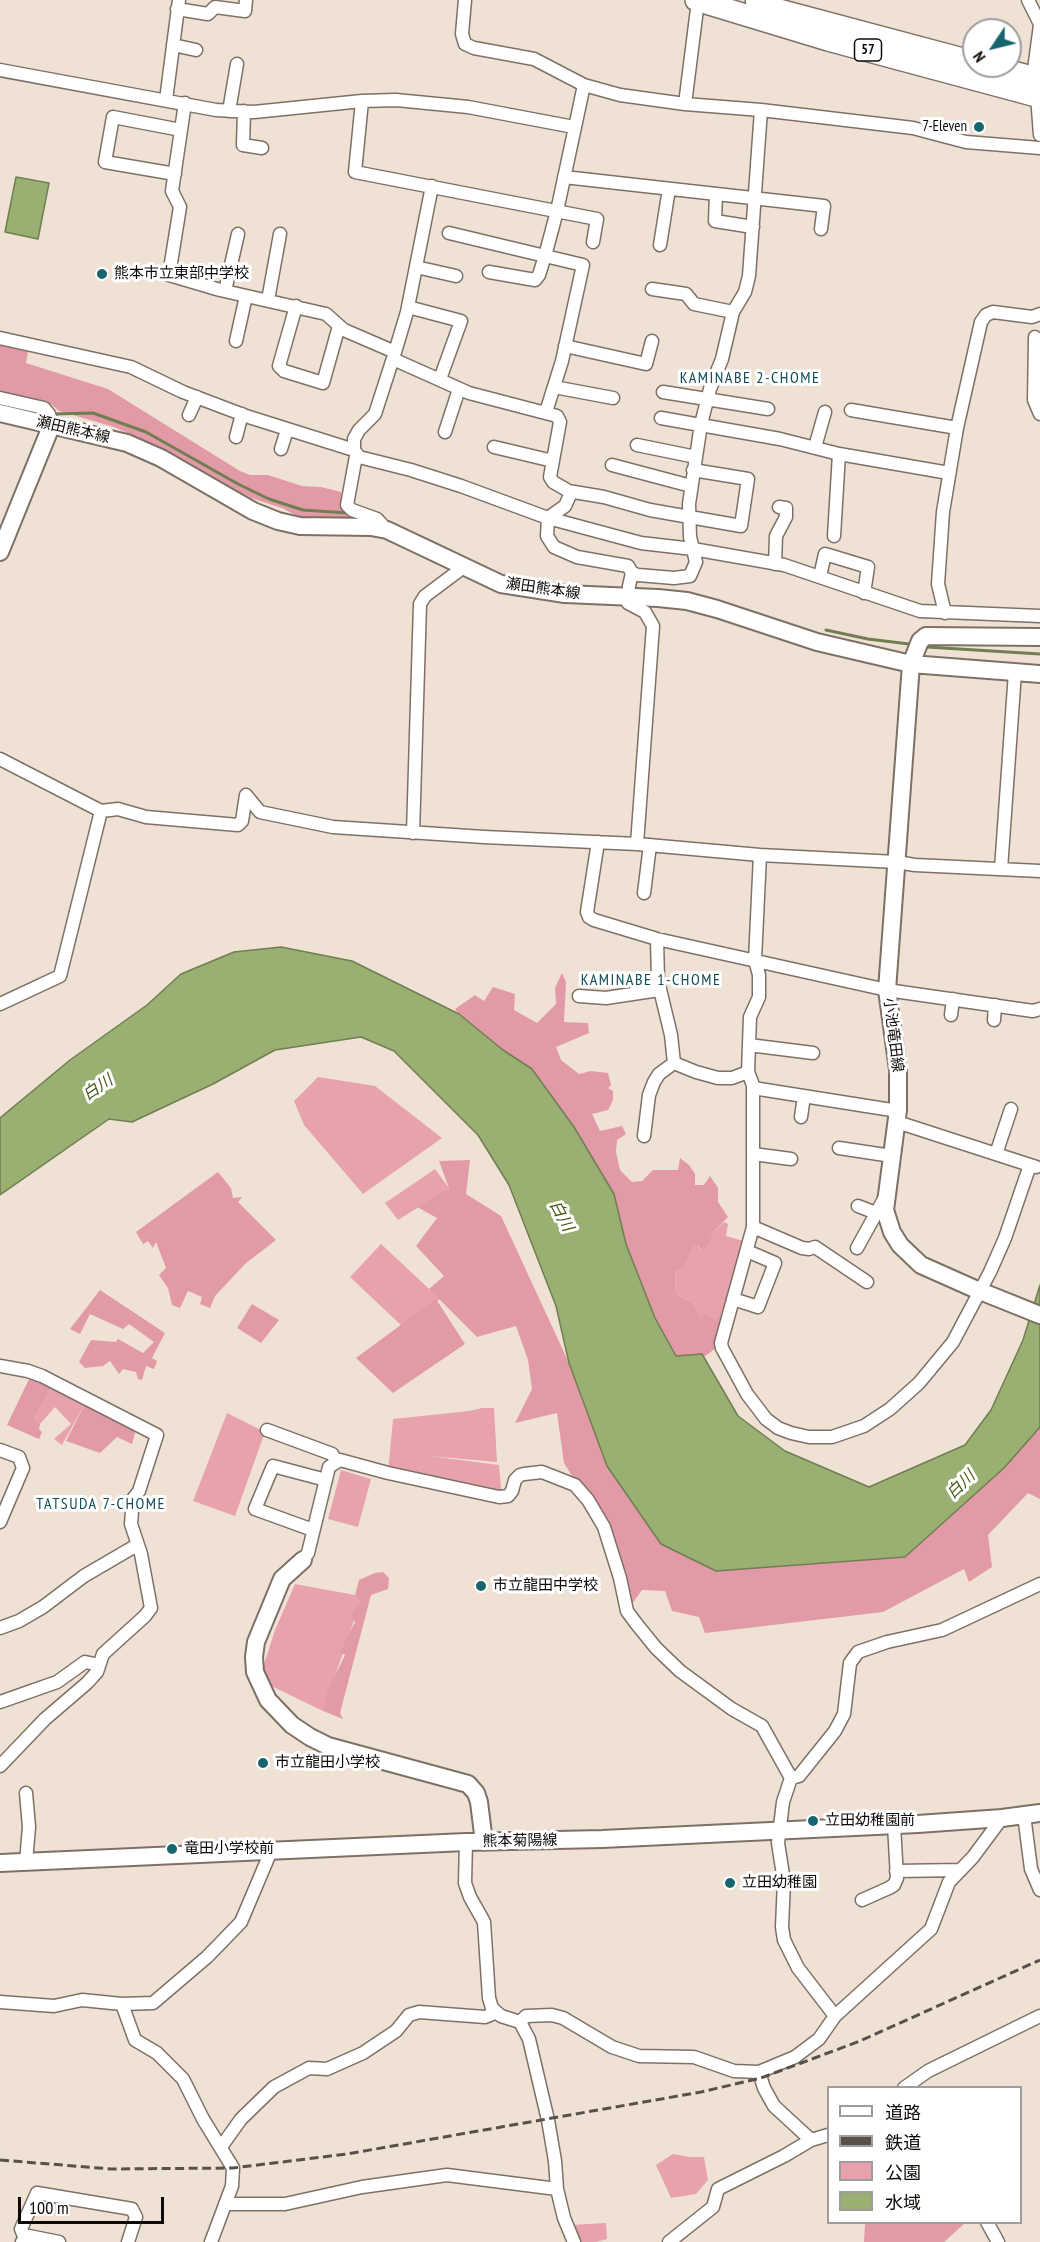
<!DOCTYPE html>
<html>
<head>
<meta charset="utf-8">
<style>
  body { margin:0 }
  #map { position:relative; width:1040px; height:2242px; overflow:hidden; background:#efe2d5; font-family:"PT Sans Narrow","Noto Sans JP",sans-serif }
  canvas { display:block }
  .legend { position:absolute; left:827px; top:2086px; width:195px; height:138px; box-sizing:border-box; background:#fff; border:2px solid #9f9d9c; margin:0; padding:8px 10px; list-style:none; font-size:18px; color:#0f0a07 }
  .legend li { display:flex; align-items:center; gap:12px; height:30px }
  .legend b { width:30px; border:2px solid #9f9d9c }
  .north { position:absolute; left:962px; top:18px; width:60px; height:60px; box-sizing:border-box; background:#fff; border:2px solid #9f9d9c; border-radius:50%; rotate:235deg; font-size:16px; font-weight:700; line-height:24px; text-align:center; color:#0f0a07 }
  .north::after { content:''; display:block; margin:auto; width:21px; height:27px; background:#18646f; clip-path:polygon(50% 0,100% 100%,50% 72%,0 100%) }
  .scale { position:absolute; left:18px; top:2197px; width:146px; height:27px; box-sizing:border-box; border:3px solid #0f0a07; border-top:0; padding-left:8px; font-size:18px; line-height:21px; white-space:nowrap; color:#0f0a07; -webkit-text-stroke:4px #fff; paint-order:stroke }
</style>
</head>
<body>
<div id="map">
<canvas width="1040" height="2242"></canvas>
<ul class="legend">
<li><b style="height:8px;background:#fff"></b>道路</li>
<li><b style="height:8px;background:#58514b"></b>鉄道</li>
<li><b style="height:16px;background:#e8a2ac"></b>公園</li>
<li><b style="height:16px;background:#9aaf72"></b>水域</li>
</ul>
<div class="north">N</div>
<div class="scale">100 m</div>
</div>
<script>
const c = document.querySelector('canvas').getContext('2d');
c.lineJoin = 'round';
function fill(path, color) { c.fillStyle = color; c.fill(path, 'evenodd'); }
const toPath = rows => new Path2D(rows.map(r => 'M' + r).join(''));
function strokePath(path, color, width, dash) { c.strokeStyle = color; c.lineWidth = width; c.lineCap = dash ? 'butt' : 'round'; c.setLineDash(dash || []); c.stroke(path); }
function label(font, color, halo, rows, align = 'center') {
  c.font = font + ' "PT Sans Narrow","Noto Sans JP",sans-serif'; c.lineWidth = 6; c.setLineDash([]); c.textBaseline = 'middle'; c.strokeStyle = halo; c.fillStyle = color; for (const [text, x, y, turn = 0] of rows) {
    c.save(); c.translate(x, y); c.rotate((+turn || 0) * Math.PI / 180); c.textAlign = isNaN(turn) ? turn : align; if (halo) c.strokeText(text, 0, 0); c.fillText(text, 0, 0); c.restore();
  }
}
fill(toPath([
  [318,1077,375,1086,442,1138,363,1194,304,1125,294,1101],
  [435,1169,449,1188,398,1220,385,1203],
  [724,1222,728,1224,726,1236,747,1242,723,1320,701,1320,693,1303,676,1294,675,1270,682,1267,693,1248,698,1245,700,1250,713,1232],
  [381,1244,440,1299,404,1328,350,1277],
  [53,1385,86,1402,62,1445,54,1439,71,1424,55,1407,40,1424,34,1419],
  [482,1408,494,1408,497,1462,429,1456,499,1465,502,1497,388,1473,393,1419,469,1411],
  [227,1413,265,1432,235,1516,193,1501],
  [341,1470,371,1479,358,1527,328,1519],
  [295,1584,355,1595,360,1603,323,1711,259,1680,275,1630],
  [673,2154,689,2157,704,2157,708,2180,696,2194,671,2198,656,2165],
  [606,2223,607,2239,596,2242,579,2242,572,2225]
]), '#e8a2ac');
fill(toPath([
  [0,341,29,346,26,363,108,389,240,471,250,475,268,475,302,486,321,487,341,492,342,506,360,518,319,520,299,517,282,508,251,498,218,482,164,449,114,427,59,411,51,404,0,394],
  [562,973,566,982,564,1022,588,1023,589,1033,556,1047,561,1060,579,1074,591,1071,608,1073,611,1085,608,1088,613,1091,613,1100,608,1110,592,1114,600,1131,622,1126,626,1134,617,1140,616,1152,620,1170,632,1182,642,1181,653,1170,678,1170,680,1158,689,1165,695,1174,695,1185,704,1185,710,1176,718,1188,718,1202,728,1217,713,1232,709,1243,701,1250,698,1245,693,1248,682,1268,675,1271,676,1294,693,1303,701,1319,705,1315,717,1320,720,1316,723,1320,716,1348,704,1357,702,1354,676,1356,655,1318,626,1244,614,1194,532,1069,503,1050,459,1014,455,1009,475,995,484,1001,493,987,515,994,514,1010,537,1023,556,1004,555,988],
  [470,1160,466,1194,501,1216,569,1363,607,1466,716,1571,905,1557,1004,1468,1040,1427,1040,1499,1028,1493,988,1535,992,1567,969,1582,964,1569,883,1612,705,1633,699,1617,672,1611,665,1591,642,1590,627,1611,604,1527,564,1463,557,1413,515,1423,532,1389,528,1360,516,1326,477,1337,429,1289,444,1276,416,1246,437,1218,417,1207,449,1188,439,1161],
  [218,1172,231,1188,233,1198,242,1197,238,1202,276,1240,245,1264,215,1296,210,1308,200,1304,202,1297,188,1291,180,1308,172,1305,168,1288,159,1275,166,1268,156,1242,153,1248,148,1241,143,1244,136,1232],
  [100,1290,165,1333,152,1358,157,1361,154,1369,146,1366,142,1380,138,1379,136,1372,123,1369,119,1374,110,1361,103,1366,85,1368,79,1362,91,1340,116,1342,118,1339,143,1353,154,1342,129,1324,123,1329,90,1314,80,1334,70,1329],
  [436,1299,465,1344,393,1393,356,1358],
  [252,1304,279,1320,261,1343,237,1328],
  [31,1375,53,1385,34,1419,40,1424,39,1429,42,1432,39,1439,7,1425],
  [86,1402,137,1426,132,1444,117,1437,100,1453,66,1441],
  [383,1572,389,1578,388,1589,371,1595,340,1713,343,1719,323,1711,328,1690,345,1655,340,1652,355,1622,351,1615,360,1603,355,1595,359,1580,375,1573],
  [865,2223,865,2222,965,2223,944,2242,864,2242]
]), '#e29aa6');
const water = toPath([
  [16,177,49,183,38,239,5,232,16,177],
  [281,947,352,961,459,1014,503,1050,532,1069,574,1127,614,1194,626,1244,655,1318,676,1356,702,1354,738,1416,785,1451,869,1487,965,1445,991,1410,1023,1340,1040,1285,1040,1427,1004,1468,905,1557,716,1571,661,1544,607,1466,569,1363,556,1306,509,1185,478,1135,394,1051,361,1037,275,1050,213,1084,132,1122,109,1119,0,1195,0,1118,70,1060,147,1005,181,974,234,952,281,947]
]);
fill(water, '#9aaf72');
strokePath(water, '#707e52', 1.5);
strokePath(toPath([
  [54,414,93,413,146,432,238,484,269,499,303,510,348,513],
  [419,536,451,551],
  [826,630,868,639,909,644],
  [927,647,1040,654]
]), '#707e52', 3);
const street = toPath([
  [465,0,462,34,465,44,474,48,534,59,584,85],
  [1028,0,1040,24],
  [752,2,752,0],
  [177,9,208,14,215,7,245,11,246,0],
  [1040,25,1033,77,1037,96,1040,135],
  [173,45,196,50],
  [0,70,216,110,254,112,362,101,396,100,468,107,574,127],
  [166,100,179,0],
  [362,101,355,172,597,219,593,242],
  [185,103,172,191,180,207,169,275,220,290,326,314,344,330,395,352,375,414,359,430,354,439,354,450,359,457,411,470,461,486,548,518,641,543,693,549,784,565,920,611,1040,616],
  [685,104,698,1],
  [229,111,237,64],
  [244,111,243,145,262,148],
  [175,174,105,162,113,117,181,130],
  [564,177,824,206,821,229],
  [716,194,715,221,753,227],
  [449,233,545,256,539,275,535,280,489,272],
  [660,245,669,189],
  [416,267,456,276],
  [652,289,686,294,694,304,733,312],
  [225,291,238,234],
  [268,300,280,234],
  [296,306,279,366,284,371,323,383,339,326],
  [408,307,461,321,440,379],
  [1035,337,1034,400,1040,414],
  [0,338,131,367,183,392,249,417,354,450],
  [236,341,246,296],
  [565,346,646,364,652,341],
  [395,352,407,312,432,186],
  [393,359,469,393,557,416,560,422,550,477,553,482,567,490,570,495,565,506,548,518,547,536,554,547,577,557,628,566,632,573,638,575,674,578,690,576,696,562,690,537,689,504,701,424,710,389,722,359,733,312,745,292,749,276,761,110],
  [554,387,613,398],
  [663,392,768,409],
  [0,398,44,408,49,414,52,424],
  [851,410,957,428],
  [546,412,562,361,583,265,545,256,557,211,584,85,620,95,685,104,761,110,913,128,966,142,1040,148],
  [189,415,197,397],
  [661,418,780,439,839,454,949,473],
  [445,432,459,389],
  [236,437,242,414],
  [637,445,696,457],
  [494,447,553,461],
  [815,447,825,412],
  [281,449,287,430],
  [356,456,347,505,352,510,377,519,387,530],
  [612,465,691,486],
  [568,491,604,497,650,510,741,526,748,479,693,470],
  [834,536,839,454],
  [775,564,776,536,786,517,786,508,779,507],
  [632,573,629,586,628,603,645,612,653,626,637,844],
  [820,576,825,554,868,567,864,593],
  [945,613,938,584,943,512,957,428,981,322,986,315,993,312,1032,317,1040,314],
  [0,759,101,811,118,809,146,817,238,825,242,821,246,795,260,812,333,827,484,837,637,844,760,855,896,862,915,865,1040,871],
  [413,833,420,604,425,596,465,566],
  [598,842,587,912,589,917,594,920,657,939,887,990,1033,1011,1040,1009],
  [760,855,755,960,759,975,759,997,750,1017,748,1072,753,1085,753,1227,802,1248,809,1249,815,1247,867,1282],
  [1001,869,1015,672],
  [644,893,650,845],
  [657,939,658,981,671,1035,674,1063,696,1072,718,1078,732,1078,748,1072],
  [579,996,606,998,659,990],
  [0,1004,60,976,101,811],
  [951,1015,953,999],
  [994,1020,995,1005],
  [749,1045,813,1053],
  [753,1088,898,1111],
  [801,1117,804,1096],
  [897,1122,1036,1167],
  [644,1136,649,1095,654,1082,659,1074,674,1063],
  [839,1148,892,1156],
  [753,1154,791,1159],
  [996,1154,1011,1109],
  [858,1206,876,1213],
  [753,1227,721,1343,722,1348,747,1394,766,1419,778,1428,791,1433,809,1437,832,1437,864,1426,890,1409,919,1383,953,1342,990,1272,1005,1238,1030,1165],
  [857,1248,884,1199],
  [733,1299,758,1307,775,1263,747,1251],
  [0,1366,28,1371,42,1376,157,1435,139,1491,133,1499,131,1524,141,1554,151,1608,145,1616,103,1654,97,1672,87,1683,45,1719,0,1766],
  [267,1430,332,1454,337,1462],
  [0,1450,19,1457,23,1468,0,1522],
  [313,1530,255,1509,273,1466,326,1480],
  [303,1560,308,1553,329,1467,340,1460,388,1473,499,1497,508,1496,512,1491,515,1480,520,1475,524,1474,542,1472,575,1485,588,1500,604,1527,620,1578,627,1611,635,1622,656,1648,680,1671,732,1709,762,1726,791,1778,783,1802,778,1843,784,1881,782,1927,784,1940,798,1968,835,2016],
  [0,1628,19,1621,43,1607,84,1576,137,1545],
  [0,1702,57,1682,85,1662,99,1665],
  [791,1778,799,1776,835,1731,844,1714,850,1663,858,1652,887,1642,942,1630,1040,1584],
  [1024,1815,1031,1869,1040,1890],
  [466,1842,465,1883,470,1897,484,1922,489,1998,492,2008,501,2016,520,2022,529,2039,548,2120,555,2161,557,2189,564,2218,574,2242],
  [26,1862,29,1827,26,1793],
  [896,1871,961,1870],
  [862,1900,889,1888,894,1885,897,1878,894,1825],
  [0,2002,54,2006,82,2000,122,2004,153,2003,207,1957,241,1922,271,1851],
  [122,2004,135,2040,157,2053,183,2079,203,2119,233,2168,232,2186,211,2242],
  [520,2022,526,2016,552,2015,563,2018,612,2047,639,2056,694,2057,734,2071,759,2072,795,2057,819,2039,835,2016,931,1929,949,1882,973,1857,1002,1818],
  [759,2072,764,2088,774,2106,811,2140],
  [904,2088,928,2071,1040,2016],
  [221,2147,241,2119,274,2087,309,2068,327,2069,363,2053,396,2031,409,2015,419,2012,485,2017,495,2013],
  [225,2204,285,2204,362,2187,447,2175,557,2189],
  [987,2222,998,2242],
  [25,2239,21,2229,37,2193,132,2209,136,2217,128,2242],
  [22,2242,29,2236,59,2242],
  [669,2242,713,2207,718,2189,784,2156,811,2140,828,2135]
]);
const secondary = toPath([
  [0,413,127,443,161,458,253,511,278,521,300,526,371,527,387,530,501,584,565,594,658,598,687,601,717,609,817,642,911,664,1040,674],
  [0,552,52,424],
  [1040,637,926,636,920,641,911,664,887,990,898,1070,898,1110,885,1210,892,1232,900,1245,921,1265,975,1289,1040,1315],
  [303,1560,282,1579,256,1642,254,1657,255,1672,268,1700,292,1725,310,1737,328,1746,468,1784,476,1793,479,1802,484,1842],
  [0,1863,466,1842,602,1839,918,1824,1002,1818,1040,1813]
]);
const highway = toPath([
  [696,0,828,40,1040,97],
  [764,6,974,62],
  [990,66,1040,79]
]);
strokePath(street, '#7d7166', 15);
strokePath(secondary, '#7d7166', 20);
strokePath(highway, '#7d7166', 24);
strokePath(street, '#fff', 12);
strokePath(secondary, '#fff', 16);
strokePath(highway, '#fff', 21);
strokePath(toPath([
  [0,2160,111,2169,233,2168,347,2154,701,2092,761,2078,860,2041,1040,1960]
]), '#58514b', 3, [9, 4.5]);
for (const [x, y, r, color] of [
  [979,127,6,"#18646f"],
  [102,274,6,"#18646f"],
  [481,1586,6,"#18646f"],
  [263,1763,6,"#18646f"],
  [813,1821,6,"#18646f"],
  [172,1849,6,"#18646f"],
  [730,1883,6,"#18646f"]
]) { const dot = new Path2D(); dot.arc(x, y, r, 0, 2 * Math.PI); c.fillStyle = color; c.fill(dot); strokePath(dot, '#fff', 2); }
for (const [x, y, w] of [
  [868,50,27]
]) { const box = new Path2D(); box.roundRect(x - w / 2, y - 11, w, 22, 4.5); c.fillStyle = '#fff'; c.fill(box); strokePath(box, '#0f0a07', 1.5); }
label('bold 14px', '#0f0a07', null, [
  ["57",868,50]
]);
label('15px', '#0f0a07', '#fff', [
  ["7-Eleven",967,127,"right"],
  ["熊本市立東部中学校",114,274],
  ["市立龍田中学校",493,1586],
  ["市立龍田小学校",275,1763],
  ["立田幼稚園前",825,1821],
  ["竜田小学校前",184,1849],
  ["立田幼稚園",742,1883]
], 'left');
label('15px', '#0f0a07', '#fff', [
  ["瀬田熊本線",73,430,13],
  ["瀬田熊本線",543,589,8],
  ["小池竜田線",893,1035,83],
  ["熊本菊陽線",520,1841,-1]
]);
c.letterSpacing = '1.5px';
label('16px', '#104c56', '#fff', [
  ["KAMINABE 2-CHOME",750,378],
  ["KAMINABE 1-CHOME",651,980],
  ["TATSUDA 7-CHOME",101,1504]
]);
c.letterSpacing = '0px';
label('italic 16px', '#475a18', '#fff', [
  ["白川",98,1088,-34],
  ["白川",561,1216,62],
  ["白川",961,1485,-44]
]);
</script>
</body>
</html>
